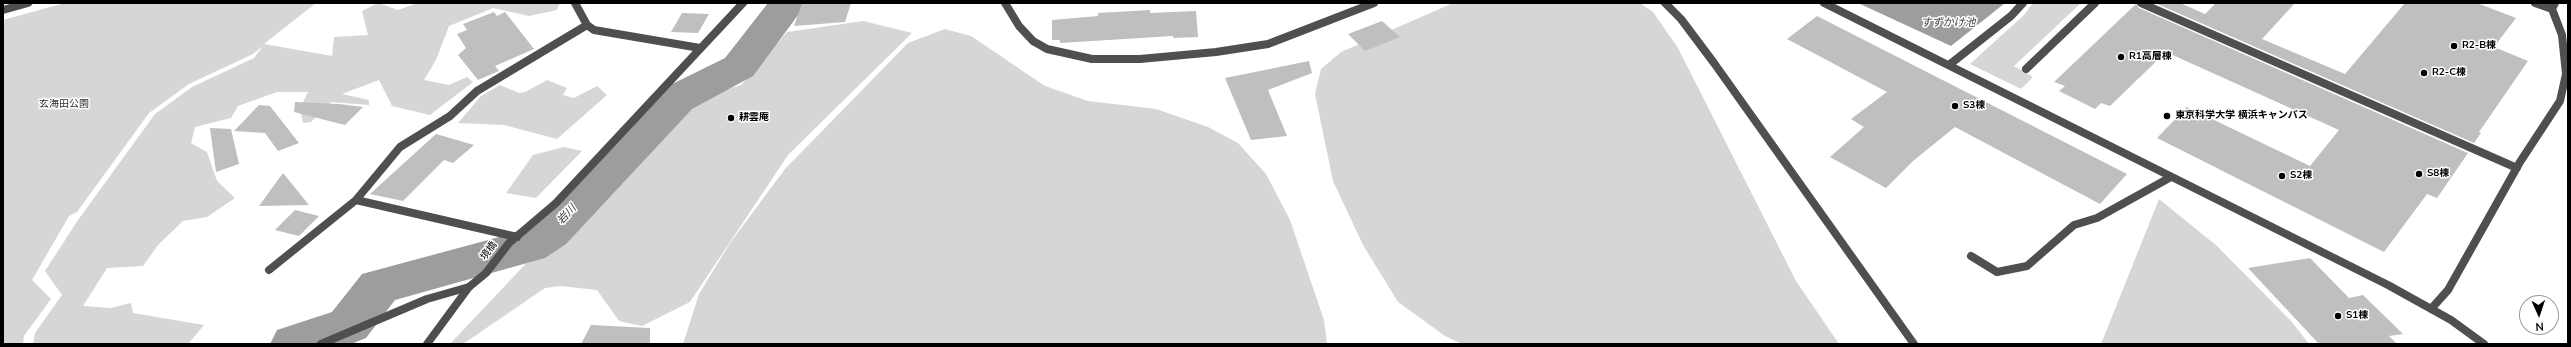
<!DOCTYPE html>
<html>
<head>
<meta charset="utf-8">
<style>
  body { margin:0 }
  #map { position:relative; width:2571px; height:347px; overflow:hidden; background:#fff; font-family:"Nunito Sans",sans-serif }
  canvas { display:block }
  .frame { position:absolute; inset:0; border:4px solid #000; pointer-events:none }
  .north { position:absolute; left:2519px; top:295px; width:40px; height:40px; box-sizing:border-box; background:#fff; border:1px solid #999; border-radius:50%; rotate:177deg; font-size:11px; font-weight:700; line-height:16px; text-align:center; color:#000 }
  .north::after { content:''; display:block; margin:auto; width:14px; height:18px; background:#000; clip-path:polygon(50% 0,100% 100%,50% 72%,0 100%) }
</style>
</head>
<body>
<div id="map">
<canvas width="2571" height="347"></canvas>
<div class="frame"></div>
<div class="north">N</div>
</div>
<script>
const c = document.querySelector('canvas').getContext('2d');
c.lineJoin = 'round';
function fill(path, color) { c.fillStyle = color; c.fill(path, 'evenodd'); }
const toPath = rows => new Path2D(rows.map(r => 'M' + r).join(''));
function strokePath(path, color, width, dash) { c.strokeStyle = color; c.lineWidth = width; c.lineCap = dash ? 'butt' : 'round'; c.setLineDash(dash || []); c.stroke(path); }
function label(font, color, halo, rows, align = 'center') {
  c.font = font + ' "Nunito Sans","Noto Sans JP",sans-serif'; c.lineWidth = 3; c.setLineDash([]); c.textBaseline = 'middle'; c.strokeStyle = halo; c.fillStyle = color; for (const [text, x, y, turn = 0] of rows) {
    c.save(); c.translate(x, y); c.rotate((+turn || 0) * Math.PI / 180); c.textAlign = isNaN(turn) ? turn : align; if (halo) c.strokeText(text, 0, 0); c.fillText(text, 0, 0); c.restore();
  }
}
fill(toPath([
  [65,3,316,3,264,44,332,56,334,37,368,35,362,11,378,3,398,10,418,3,560,3,557,10,529,16,493,8,449,26,436,60,424,80,449,85,467,77,473,82,430,115,392,106,379,80,342,94,369,100,369,105,331,102,311,122,303,123,300,108,308,92,277,92,238,106,231,118,195,127,191,143,207,152,217,181,235,198,207,217,183,221,158,245,143,266,107,268,83,306,111,308,131,303,133,313,204,325,188,344,33,344,35,333,62,295,45,271,78,220,155,114,192,87,254,58,263,46,253,54,189,84,149,113,77,212,69,216,32,280,51,299,24,336,23,344,3,344,3,20],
  [1453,3,1640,3,1653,12,1678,48,1796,281,1839,344,1462,344,1445,336,1398,302,1363,245,1333,181,1315,94,1321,69,1341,52],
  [2033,3,2081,3,2014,66,2033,77,2021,89,1970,64,2024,15],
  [863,21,912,33,788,155,690,302,642,326,619,321,597,290,561,286,545,288,463,344,450,344,534,255,690,101,741,85,787,32],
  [945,29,971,36,1045,86,1088,101,1156,109,1208,127,1238,143,1266,174,1290,220,1324,320,1327,344,683,344,699,294,730,243,785,169,908,43],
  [547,80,567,88,563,95,574,98,597,86,607,95,557,139,504,125,458,123,481,96,500,85,519,93,525,92],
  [564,147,582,151,536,198,506,193,533,155],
  [2159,199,2217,246,2292,322,2309,344,2101,344]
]), '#d6d6d6');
fill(toPath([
  [1858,3,2005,3,1951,46]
]), '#9d9d9d');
fill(toPath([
  [768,3,807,3,753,76,692,109,566,244,545,258,395,300,366,338,351,344,270,344,277,330,332,312,362,274,514,233,534,220,662,89,725,58,768,3]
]), '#9d9d9d');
fill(toPath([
  [802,3,851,3,845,22,794,26],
  [2155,3,2180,3,2205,14,2216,3,2295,3,2262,39,2345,74,2405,3,2477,3,2516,18,2494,47,2528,61,2479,132,2481,133,2474,143],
  [2136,4,2139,8,2468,153,2437,198,2427,194,2384,252,2157,138,2187,107,2310,166,2339,130,2166,52,2110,106,2101,103,2095,109,2059,91,2065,86,2054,82],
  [1150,10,1150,13,1196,11,1198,37,1173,38,1173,36,1060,43,1060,40,1052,40,1052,20,1098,16,1098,13],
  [494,12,497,16,505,12,534,49,495,66,499,71,478,80,458,55,466,48,457,34,467,30,463,24],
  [682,13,709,14,698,33,671,32],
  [1817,16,2127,174,2100,204,1955,127,1913,161,1886,188,1830,157,1864,127,1851,119,1887,92,1787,39],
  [1382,21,1400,37,1365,51,1348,34],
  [1309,61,1312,73,1268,90,1287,136,1251,140,1225,78],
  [295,102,339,104,363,107,345,125,294,112],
  [259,105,270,106,299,143,278,151,265,133,234,131],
  [210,128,231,129,239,164,216,172],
  [436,134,474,145,453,163,444,160,403,201,370,194],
  [283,173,309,205,259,206],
  [295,210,319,216,299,236,275,230],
  [2310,258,2349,298,2363,295,2403,334,2389,336,2397,344,2319,344,2248,268],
  [591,325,650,328,650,344,581,344]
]), '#bfbfbf');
strokePath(toPath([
  [1824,3,2388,285,2451,320,2484,344],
  [2141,3,2517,168],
  [2535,3,2552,9],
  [1949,65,2011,16,2023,3],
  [2026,69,2095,3],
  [1971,256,1997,272,2027,266,2074,225,2097,218,2171,177],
  [2431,309,2448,290,2520,162,2560,101,2566,74,2562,35,2552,9,2555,3]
]), '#4f4f4f', 8);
strokePath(toPath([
  [575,3,587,25,594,30,700,48],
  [3,10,28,3],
  [356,200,517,237],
  [269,270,356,200,400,147,450,116,477,91,587,25],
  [321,344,427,299,469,287]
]), '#4f4f4f', 8);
strokePath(toPath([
  [1005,3,1019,26,1033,41,1047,49,1092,59,1140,59,1216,52,1268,44,1374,3],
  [1665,3,1681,19,1714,63,1914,344],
  [427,344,469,287,486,273,509,243,556,203,743,3]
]), '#4f4f4f', 8);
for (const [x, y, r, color] of [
  [2454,46,4,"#000"],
  [2121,57,4,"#000"],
  [2424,73,4,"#000"],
  [1955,106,4,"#000"],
  [2167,116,4,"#000"],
  [731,118,4,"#000"],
  [2419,174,4,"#000"],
  [2282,176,4,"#000"],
  [2338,316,4,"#000"]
]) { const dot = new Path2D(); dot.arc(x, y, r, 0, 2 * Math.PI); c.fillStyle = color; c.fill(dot); strokePath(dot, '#fff', 1.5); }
label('bold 10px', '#000', '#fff', [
  ["R2-B棟",2462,46],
  ["R1高層棟",2129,57],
  ["R2-C棟",2432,73],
  ["S3棟",1963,106],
  ["東京科学大学 横浜キャンパス",2175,116],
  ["耕雲庵",739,118],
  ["S8棟",2427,174],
  ["S2棟",2290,176],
  ["S1棟",2346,316]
], 'left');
label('10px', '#2d2d2d', '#fff', [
  ["玄海田公園",64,105]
]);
label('10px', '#000', '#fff', [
  ["境橋",489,251,-53]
]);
label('italic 11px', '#3e3e3e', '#fff', [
  ["すずかけ池",1948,23],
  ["岩川",567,215,-47]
]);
</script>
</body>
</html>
